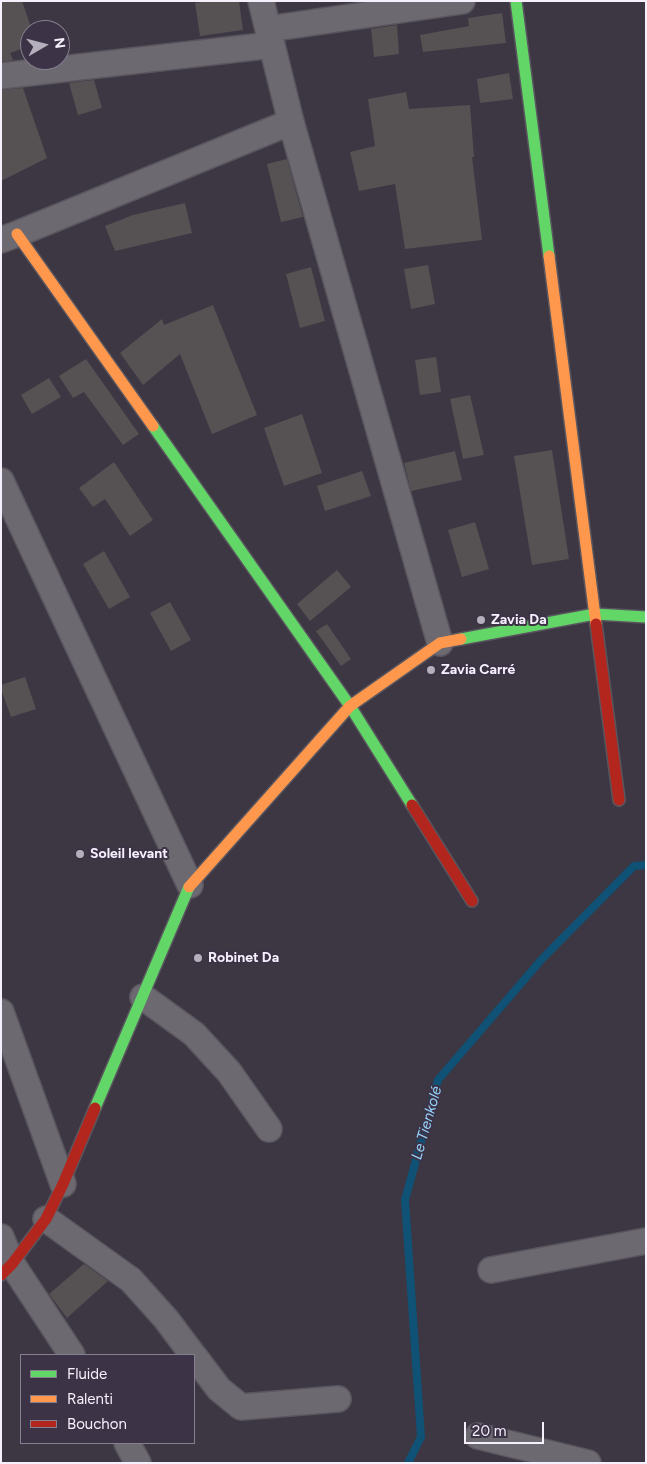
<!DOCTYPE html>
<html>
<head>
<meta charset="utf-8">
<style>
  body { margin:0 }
  #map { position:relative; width:647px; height:1464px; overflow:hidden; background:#3c3742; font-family:Figtree,sans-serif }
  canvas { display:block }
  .frame { position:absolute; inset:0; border:2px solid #f6f0fc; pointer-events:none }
  .legend { position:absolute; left:20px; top:1354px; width:175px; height:90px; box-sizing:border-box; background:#3c3346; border:1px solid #867f8f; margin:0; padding:6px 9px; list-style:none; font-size:15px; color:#f6f0fc }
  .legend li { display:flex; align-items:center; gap:10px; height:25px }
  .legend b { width:25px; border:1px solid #867f8f }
  .north { position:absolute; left:20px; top:20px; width:50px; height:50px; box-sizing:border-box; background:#3c3346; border:1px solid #867f8f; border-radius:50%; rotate:82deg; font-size:14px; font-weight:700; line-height:20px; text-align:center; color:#f6f0fc }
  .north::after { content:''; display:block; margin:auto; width:18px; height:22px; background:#b5afbb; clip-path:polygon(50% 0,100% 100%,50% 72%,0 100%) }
  .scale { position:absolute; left:464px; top:1422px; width:80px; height:22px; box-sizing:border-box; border:2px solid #f6f0fc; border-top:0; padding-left:6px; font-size:15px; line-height:18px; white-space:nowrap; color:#f6f0fc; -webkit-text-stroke:4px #3c3346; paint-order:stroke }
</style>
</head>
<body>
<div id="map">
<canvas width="647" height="1464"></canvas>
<div class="frame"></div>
<ul class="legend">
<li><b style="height:6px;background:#63d668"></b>Fluide</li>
<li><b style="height:6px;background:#ff974d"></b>Ralenti</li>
<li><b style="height:6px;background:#b3261e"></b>Bouchon</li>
</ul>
<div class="north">N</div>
<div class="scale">20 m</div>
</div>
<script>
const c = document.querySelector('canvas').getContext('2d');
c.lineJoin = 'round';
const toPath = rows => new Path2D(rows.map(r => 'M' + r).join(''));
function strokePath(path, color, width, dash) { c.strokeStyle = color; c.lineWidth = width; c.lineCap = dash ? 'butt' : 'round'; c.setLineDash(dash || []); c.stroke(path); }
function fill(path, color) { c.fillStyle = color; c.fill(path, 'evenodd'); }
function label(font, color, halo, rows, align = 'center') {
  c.font = font + ' Figtree,sans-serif'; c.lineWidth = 4; c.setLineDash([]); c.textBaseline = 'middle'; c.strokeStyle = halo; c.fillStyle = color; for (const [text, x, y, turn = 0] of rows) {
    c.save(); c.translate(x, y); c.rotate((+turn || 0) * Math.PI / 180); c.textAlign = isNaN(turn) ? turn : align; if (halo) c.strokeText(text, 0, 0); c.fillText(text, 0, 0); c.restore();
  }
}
strokePath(toPath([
  [408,1463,421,1437,405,1200,438,1080,542,959,634,866,646,865]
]), '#0f5276', 8);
fill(toPath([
  [1,1,22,1,30,24,30,46,10,53,13,60,1,62],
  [207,1,239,1,243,30,200,36,195,3],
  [502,13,506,43,423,52,420,35,469,26,468,18],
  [397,25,399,54,374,57,371,29],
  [509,73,513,99,480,103,477,79],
  [94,80,102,108,78,115,69,83],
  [23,88,47,158,1,181,1,90],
  [406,92,409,109,470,105,474,157,472,157,482,240,405,249,395,184,359,191,350,152,375,146,368,99],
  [287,159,303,217,281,222,267,164],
  [185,203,192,233,115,251,105,226,133,215],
  [428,265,435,304,411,309,404,269],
  [311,267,325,321,300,328,286,274],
  [213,305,257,415,212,434,180,354,143,385,120,353,162,319,164,325],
  [436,357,441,392,420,395,415,360],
  [86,359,139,434,123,445,84,392,73,398,59,376],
  [49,378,61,397,32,414,21,395],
  [470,395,484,455,463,459,450,399],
  [302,414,322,473,284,486,264,428],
  [552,450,569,559,532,565,514,456],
  [455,451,462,480,411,491,404,463],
  [114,462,153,520,130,536,105,499,93,507,79,488],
  [362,471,371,496,325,511,317,486],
  [475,522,489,569,462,577,448,530],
  [104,551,130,597,109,609,83,564],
  [337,570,351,587,310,621,297,604],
  [170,602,191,640,171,651,150,613],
  [327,624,351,659,341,666,316,631],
  [25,677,36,709,11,717,1,689,1,685],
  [84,1264,108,1281,67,1318,49,1294]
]), '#565153');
const street = toPath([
  [261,1,291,122,440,643],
  [268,29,462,1],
  [1,76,272,45],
  [1,240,17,234,291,122],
  [1,481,190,885],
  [143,997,194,1034,229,1072,269,1129],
  [1,1012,63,1184],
  [46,1219,131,1280,166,1319,193,1355],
  [1,1237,12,1264,72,1355],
  [491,1270,646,1241],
  [194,1356,219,1389,241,1407,338,1399],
  [478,1436,588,1463],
  [127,1443,138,1463]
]);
const fast = toPath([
  [516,1,549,256],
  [153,426,350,706,412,805],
  [461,639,595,614,646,617],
  [95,1108,189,887]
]);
const slow = toPath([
  [17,234,153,426],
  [549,256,596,624],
  [189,887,350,706,440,643,461,639]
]);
const jam = toPath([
  [596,624,619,800],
  [412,805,472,901],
  [1,1275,12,1264,46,1219,63,1184,95,1108]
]);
strokePath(street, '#5a565f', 28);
strokePath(fast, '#5a565f', 14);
strokePath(slow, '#5a565f', 14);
strokePath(jam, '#5a565f', 14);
strokePath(street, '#6c6971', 25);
strokePath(fast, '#63d668', 11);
strokePath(slow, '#ff974d', 11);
strokePath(jam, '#b3261e', 11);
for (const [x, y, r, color] of [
  [481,620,5,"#b5afbb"],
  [431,670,5,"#b5afbb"],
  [80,854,5,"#b5afbb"],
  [198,958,5,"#b5afbb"]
]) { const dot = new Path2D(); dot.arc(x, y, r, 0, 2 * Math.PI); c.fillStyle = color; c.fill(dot); strokePath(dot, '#3c3346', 2); }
label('bold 14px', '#f6f0fc', '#3c3346', [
  ["Zavia Da",491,620],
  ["Zavia Carré",441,670],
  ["Soleil levant",90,854],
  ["Robinet Da",208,958]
], 'left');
label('italic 15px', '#95d3fc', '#3c3346', [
  ["Le Tienkolé",427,1123,-74]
]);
</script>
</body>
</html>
